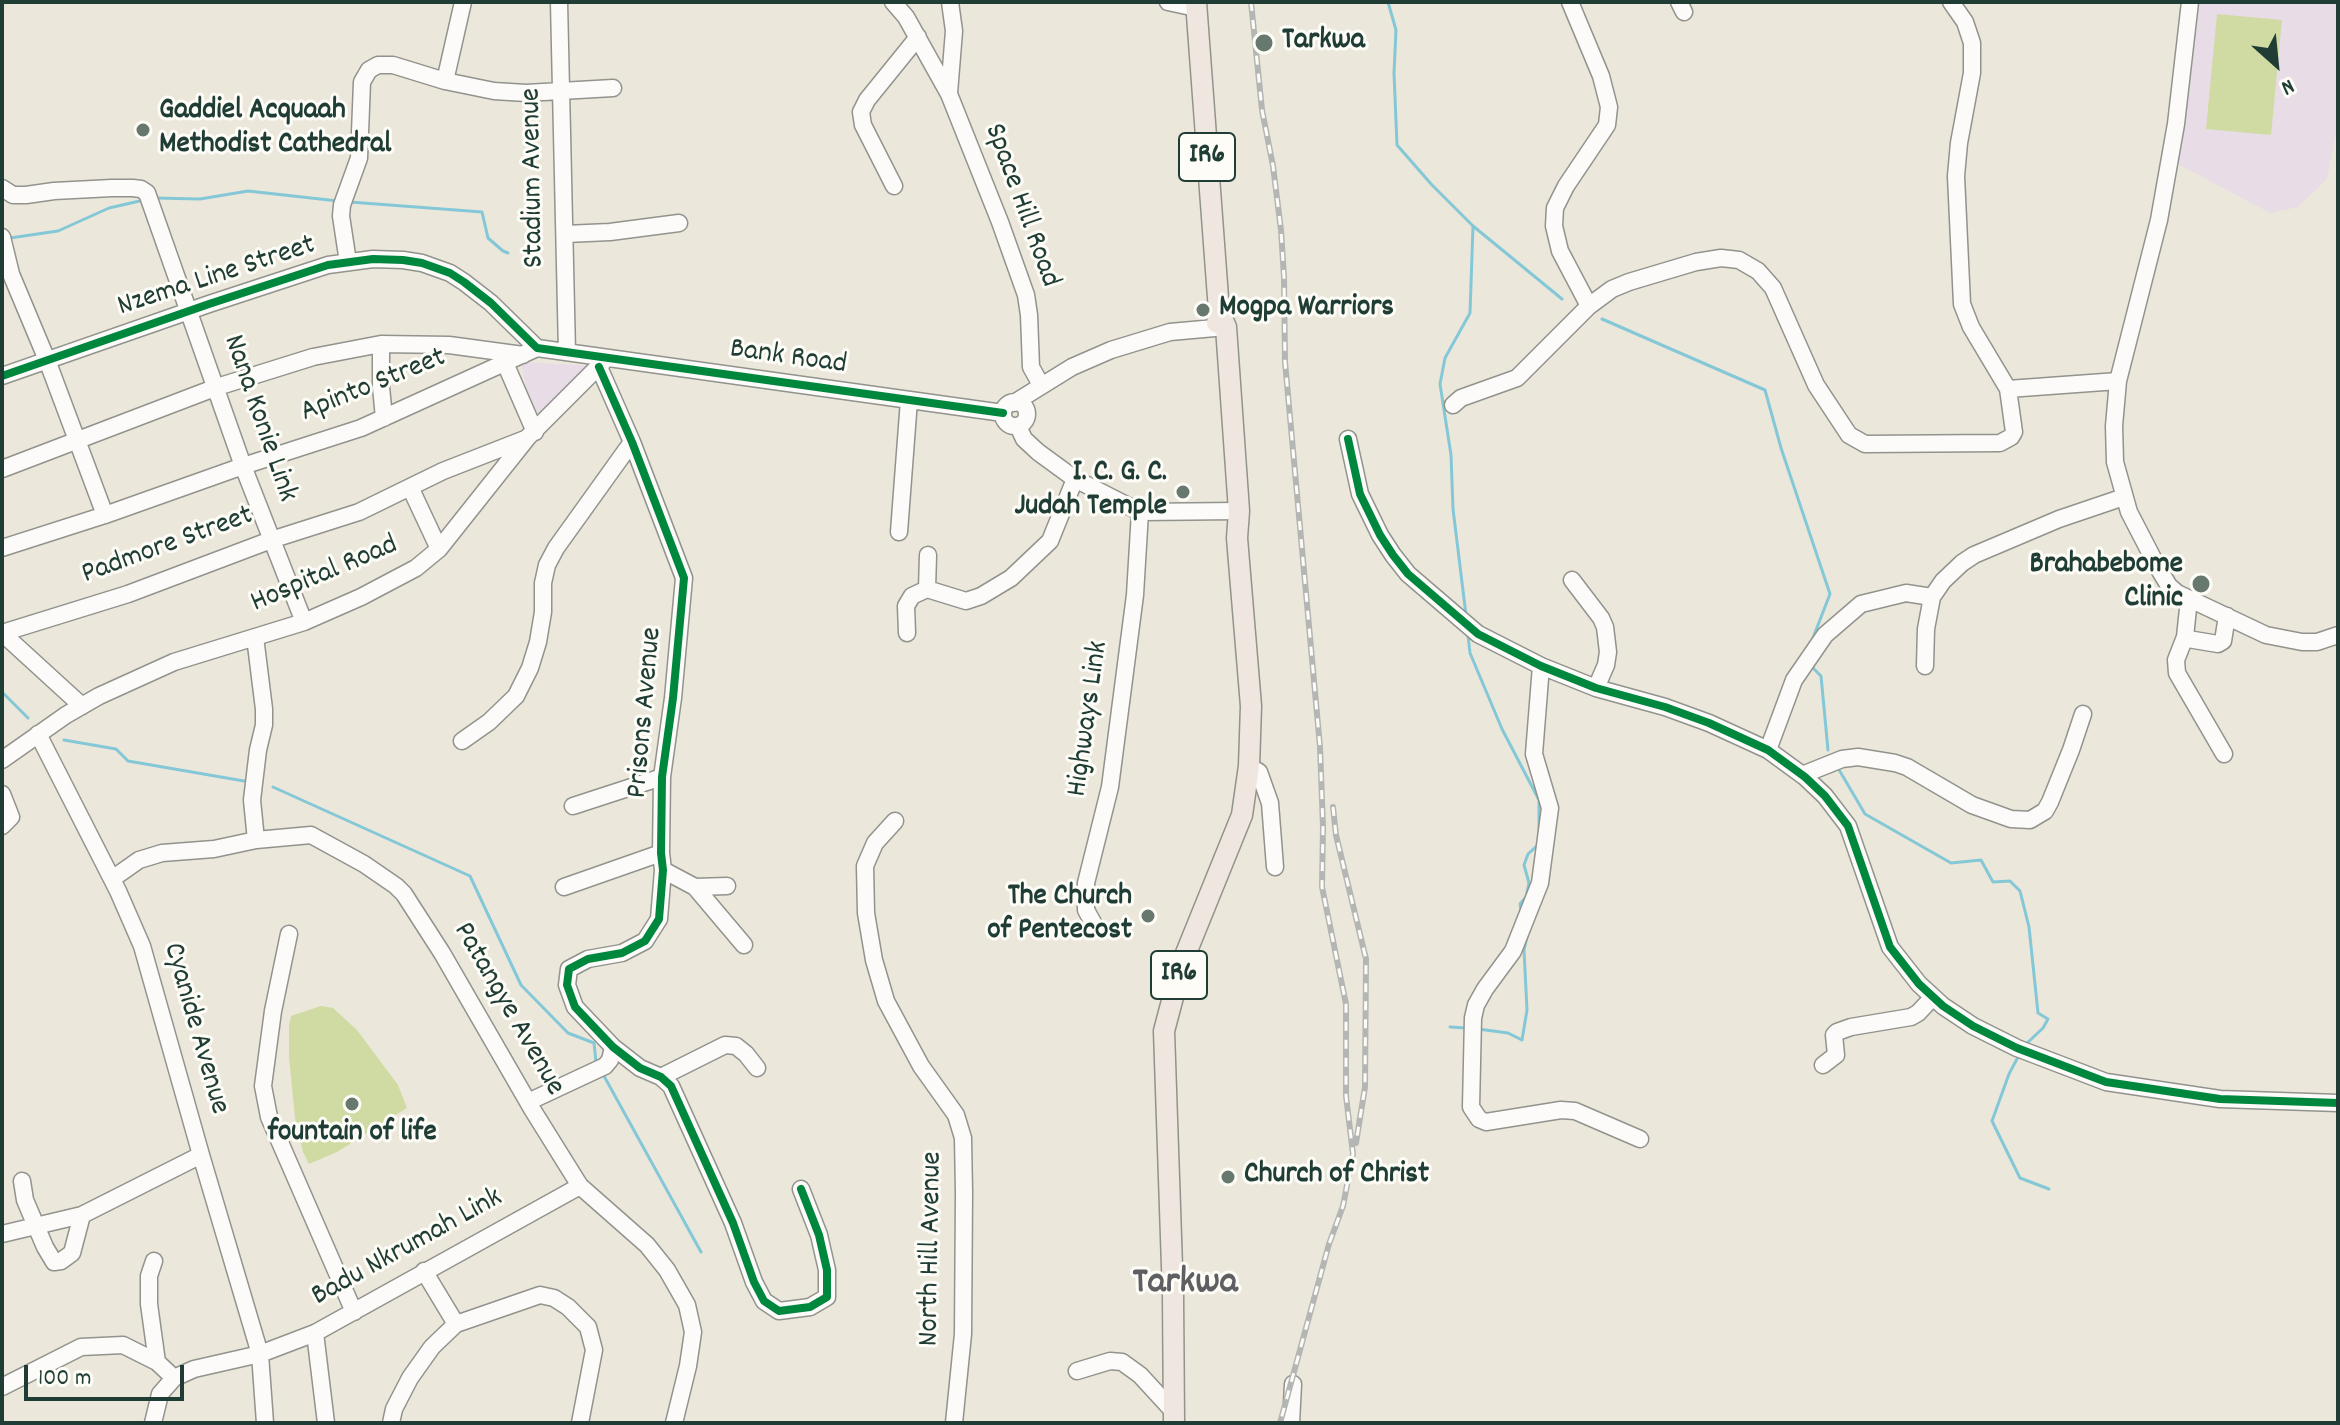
<!DOCTYPE html>
<html>
<head>
<meta charset="utf-8">
<style>
  body { margin:0 }
  #map { position:relative; width:2340px; height:1425px; overflow:hidden; background:#ece7db; font-family:Dekko,sans-serif }
  canvas { display:block }
  .frame { position:absolute; inset:0; border:4px solid #1f3d34; pointer-events:none }
  .north { position:absolute; left:2236px; top:24px; width:80px; height:80px; -webkit-text-stroke:6px #fdfcf7; paint-order:stroke; rotate:153deg; font-size:22px; font-weight:700; line-height:32px; text-align:center; color:#1f3d34 }
  .north::after { content:''; display:block; margin:auto; width:28px; height:36px; background:#1f3d34; clip-path:polygon(50% 0,100% 100%,50% 72%,0 100%) }
  .scale { position:absolute; left:24px; top:1365px; width:160px; height:36px; box-sizing:border-box; border:4px solid #1f3d34; border-top:0; padding-left:10px; font-size:24px; line-height:28px; white-space:nowrap; color:#1f3d34; -webkit-text-stroke:6px #fdfcf7; paint-order:stroke }
</style>
</head>
<body>
<div id="map">
<canvas width="2340" height="1425"></canvas>
<div class="frame"></div>
<div class="north">N</div>
<div class="scale">100 m</div>
</div>
<script>
const c = document.querySelector('canvas').getContext('2d');
c.lineJoin = 'round';
function fill(path, color) { c.fillStyle = color; c.fill(path, 'evenodd'); }
const toPath = rows => new Path2D(rows.map(r => 'M' + r).join(''));
function strokePath(path, color, width, dash) { c.strokeStyle = color; c.lineWidth = width; c.lineCap = dash ? 'butt' : 'round'; c.setLineDash(dash || []); c.stroke(path); }
function label(font, color, halo, rows, align = 'center') {
  c.font = font + ' Dekko,sans-serif'; c.lineWidth = 6; c.setLineDash([]); c.textBaseline = 'middle'; c.strokeStyle = halo; c.fillStyle = color; for (const [text, x, y, turn = 0] of rows) {
    c.save(); c.translate(x, y); c.rotate((+turn || 0) * Math.PI / 180); c.textAlign = isNaN(turn) ? turn : align; if (halo) c.strokeText(text, 0, 0); c.fillText(text, 0, 0); c.restore();
  }
}
fill(toPath([
  [2199,2,2338,2,2338,123,2327,179,2298,207,2270,213,2176,163],
  [521,362,594,366,540,420,530,409]
]), '#e8dce7');
fill(toPath([
  [2217,14,2282,20,2271,135,2206,129],
  [321,1006,333,1008,357,1030,398,1085,407,1108,337,1152,309,1164,303,1152,295,1118,289,1057,289,1026,291,1016]
]), '#d0dba3');
strokePath(toPath([
  [1388,2,1396,30,1394,73,1397,145,1432,185,1473,226,1562,299],
  [155,198,200,199,248,191,338,201],
  [350,202,482,212,488,238,503,251,508,253],
  [10,238,58,231,109,208,144,200],
  [1602,319,1765,390,1781,448,1830,594,1811,643],
  [1466,615,1453,509,1451,455,1440,384,1445,358,1470,313,1473,226],
  [1468,635,1470,653,1502,729,1539,800,1539,831],
  [1811,666,1821,676,1828,750],
  [2,692,28,718],
  [64,740,116,749,128,761,244,781],
  [1838,768,1865,814,1951,863,1981,860,1993,882,2010,881,2020,891,2029,927,2038,1013,2048,1019,2043,1028,2024,1046],
  [273,787,470,876,521,985,568,1033,594,1043,596,1062],
  [1521,910,1520,904,1526,897,1529,883,1524,865,1528,854,1540,843],
  [1450,1027,1466,1028],
  [1478,1029,1508,1033,1522,1040,1527,1010,1524,950,1529,928],
  [2018,1057,2009,1074,1992,1121,2020,1178,2049,1189],
  [604,1076,701,1252]
]), '#84c8d7', 3);
const minor = toPath([
  [559,2,567,352],
  [893,2,906,17,949,94,1000,222,1026,295,1029,315,1031,367,1041,385],
  [1168,2,1196,8],
  [1570,2,1601,76,1609,107,1607,125,1566,186,1555,208,1554,226,1560,251,1589,306],
  [1679,2,1684,12],
  [1951,2,1965,22,1972,43,1972,73,1959,143,1956,176,1962,304,1971,327,2008,389],
  [2190,2,2176,124,2159,220,2118,381,2114,426,2115,462,2129,512,2157,566,2169,586,2177,593,2266,635,2302,642,2317,642,2338,635],
  [445,81,463,2],
  [949,93,954,31,950,2],
  [894,186,863,125,861,112,867,100,918,37],
  [2,188,13,195,26,195,54,191,112,188,133,188,141,189,147,193,243,466,304,622],
  [565,234,610,232,679,223],
  [2,237,11,274,47,360,105,515],
  [348,262,341,216,342,205,359,158,362,82,369,70,378,65,393,65,445,81,494,91,526,93,613,88],
  [381,344,381,387,384,418],
  [505,363,535,432],
  [599,367,632,442,684,578,673,698,662,777,661,853,663,870,659,919,645,941,622,953,588,959,569,969,567,985,575,1007,613,1047,640,1068,661,1077,671,1086,733,1223,754,1282,764,1301,779,1311,810,1307,827,1297,827,1270,819,1235,801,1189],
  [2,376,209,304,328,265,373,259,403,260,422,263,450,273,464,282,491,303,537,348,1003,413],
  '1003 414a12 12 0 1 1 24 0a12 12 0 1 1-24 0Z',
  [1014,403,1072,367,1111,350,1170,332,1226,327],
  [1453,405,1461,398,1517,378,1589,306,1612,289,1629,282,1696,262,1721,258,1739,260,1758,271,1773,288,1816,385,1849,435,1865,444,2000,443,2011,437,2014,432,2008,389,2118,381],
  [1018,426,1024,439,1038,452,1075,479,1140,512,1239,511],
  [1348,439,1360,494,1380,535,1393,555,1408,574,1478,634,1541,666,1596,688,1665,707,1709,723,1768,750,1805,777,1825,796,1848,826,1890,947,1919,984,1943,1006,1973,1026,2017,1048,2106,1082,2220,1099,2338,1103],
  [2,469,217,387,313,357,381,344,449,345,523,355],
  [410,487,439,549],
  [899,532,909,400],
  [2,548,105,515,243,466,361,428,537,348],
  [928,555,927,589,966,601,981,596,1011,578,1050,541,1075,479],
  [1572,580,1601,618,1605,627,1608,652,1606,665,1596,688],
  [2189,599,2185,637,2188,639,2218,644,2223,641,2227,616],
  [2,633,128,594,271,540,359,512,443,471,525,439],
  [2,633,82,706],
  [907,633,906,606,912,596,927,589],
  [255,637,264,709,264,725,258,750,252,800,256,840],
  [2185,637,2176,660,2177,673,2224,754],
  [1541,666,1534,754,1550,808,1540,883,1513,951,1485,989,1476,1005,1473,1018,1471,1107,1479,1119,1486,1122,1561,1110,1575,1111,1640,1139],
  [1925,666,1926,629,1932,597,1943,581,1962,563,1974,555,2059,519,2124,497],
  [38,734,118,891,142,946,201,1155,260,1354,265,1423],
  [462,741,489,722,516,696,530,668,538,642,543,612,543,583,547,565,556,548,632,442],
  [1768,750,1794,680,1825,635,1861,604,1906,593,1932,597],
  [2,760,66,715,99,696,174,662,304,622,361,597,416,568,439,549,528,437,603,362],
  [1249,766,1259,772,1270,803,1275,867],
  [1802,775,1842,759,1858,757,1895,763,1907,767,1972,805,2011,819,2030,820,2045,811,2050,802,2071,750,2083,714],
  [2,794,11,817,2,826],
  [573,806,662,777],
  [895,821,875,843,865,866,866,913,874,960,886,1001,921,1066,956,1115,963,1138,964,1193,963,1334,954,1423],
  [663,870,695,887,744,945],
  [112,879,139,860,162,853,214,849,256,840,311,835,364,864,396,886,404,894,442,953,532,1109,580,1186,647,1245,667,1270,687,1305,693,1332,688,1366,674,1423],
  [564,887,661,853],
  [695,887,727,886],
  [1096,928,1086,910,1086,883,1110,787,1135,595,1140,512],
  [289,934,273,1011,263,1086,269,1117,354,1312],
  [1823,1065,1836,1055,1834,1035,1837,1032,1851,1027,1911,1017,1918,1013,1933,997],
  [661,1077,725,1045,736,1046,746,1054,757,1068],
  [528,1102,605,1066,610,1060,613,1047],
  [22,1181,25,1200,45,1247,54,1262,61,1261,72,1253,82,1215],
  [2,1234,82,1215,201,1155],
  [154,1261,149,1276,149,1304,157,1362],
  [424,1271,456,1324],
  [315,1333,326,1423],
  [1077,1371,1110,1361,1122,1362,1140,1375,1174,1412],
  [2,1387,81,1347,123,1345,157,1362,174,1378],
  [153,1423,160,1394,174,1378,194,1369,260,1354,315,1333,580,1186],
  [391,1423,394,1409,410,1378,432,1347,456,1324,540,1295,554,1298,568,1307,588,1327,594,1350,580,1423],
  [1291,1423,1293,1384]
]);
const major = toPath([
  [1196,2,1219,311,1217,323],
  [1174,1423,1173,1296,1164,1031,1182,963,1242,815,1249,766,1251,706,1237,538,1239,511,1226,327,1219,311]
]);
strokePath(minor, '#91938c', 19);
strokePath(major, '#91938c', 23);
strokePath(minor, '#fcfbfa', 16);
strokePath(major, '#efe6df', 20);
const rail = toPath([
  [1251,2,1262,110,1273,166,1281,230,1284,277,1285,362,1320,747,1323,827,1322,887,1346,1004,1346,1096,1353,1154,1343,1206,1329,1244,1280,1423],
  [1333,807,1336,835,1366,959,1365,1087,1356,1143]
]);
strokePath(rail, '#b3b6b3', 6);
strokePath(rail, '#fdfcf7', 3, [9]);
strokePath(toPath([
  [599,367,632,442,684,578,673,698,662,777,661,853,663,870,659,919,645,941,622,953,588,959,569,969,567,985,575,1007,613,1047,640,1068,661,1077,671,1086,733,1223,754,1282,764,1301,779,1311,810,1307,827,1297,827,1270,819,1235,801,1189],
  [2,376,209,304,328,265,373,259,403,260,422,263,450,273,464,282,491,303,537,348,1003,413],
  [1348,439,1360,494,1380,535,1393,555,1408,574,1478,634,1541,666,1596,688,1665,707,1709,723,1768,750,1805,777,1825,796,1848,826,1890,947,1919,984,1943,1006,1973,1026,2017,1048,2106,1082,2220,1099,2338,1103]
]), '#00873e', 8);
for (const [x, y, r, color] of [
  [1264,43,10,"#67786e"],
  [143,130,8,"#67786e"],
  [1203,310,8,"#67786e"],
  [1183,492,8,"#67786e"],
  [2201,584,10,"#67786e"],
  [1148,916,8,"#67786e"],
  [352,1104,8,"#67786e"],
  [1228,1177,8,"#67786e"]
]) { const dot = new Path2D(); dot.arc(x, y, r, 0, 2 * Math.PI); c.fillStyle = color; c.fill(dot); strokePath(dot, '#fdfcf7', 3); }
for (const [x, y, w] of [
  [1207,157,56],
  [1179,975,56]
]) { const box = new Path2D(); box.roundRect(x - w / 2, y - 24, w, 48, 6); c.fillStyle = '#fdfcf7'; c.fill(box); strokePath(box, '#1f3d34', 2); }
label('bold 28px', '#1f3d34', null, [
  ["IR6",1207,157],
  ["IR6",1179,975]
]);
label('bold 30px', '#1f3d34', '#fdfcf7', [
  ["Tarkwa",1282,43],
  ["Gaddiel Acquaah",159,113],
  ["Methodist Cathedral",159,147],
  ["Mogpa Warriors",1219,310],
  ["I. C. G. C.",1167,475,"right"],
  ["Judah Temple",1167,509,"right"],
  ["Brahabebome",2183,567,"right"],
  ["Clinic",2183,601,"right"],
  ["The Church",1132,899,"right"],
  ["of Pentecost",1132,933,"right"],
  ["fountain of life",352,1135,"center"],
  ["Church of Christ",1244,1177]
], 'left');
label('30px', '#1f3d34', '#fdfcf7', [
  ["Stadium Avenue",535,178,-91],
  ["Space Hill Road",1020,206,70],
  ["Nzema Line Street",217,278,-18],
  ["Bank Road",788,359,8],
  ["Apinto Street",374,387,-22],
  ["Nana Konie Link",258,419,71],
  ["Padmore Street",168,547,-20],
  ["Hospital Road",325,576,-23],
  ["Prisons Avenue",647,713,-85],
  ["Highways Link",1090,719,-82],
  ["Patangye Avenue",507,1010,60],
  ["Cyanide Avenue",194,1029,74],
  ["Badu Nkrumah Link",408,1249,-29],
  ["North Hill Avenue",933,1249,-89]
]);
label('bold 38px', '#5e5f62', '#fdfcf7', [
  ["Tarkwa",1185,1286]
]);
</script>
</body>
</html>
